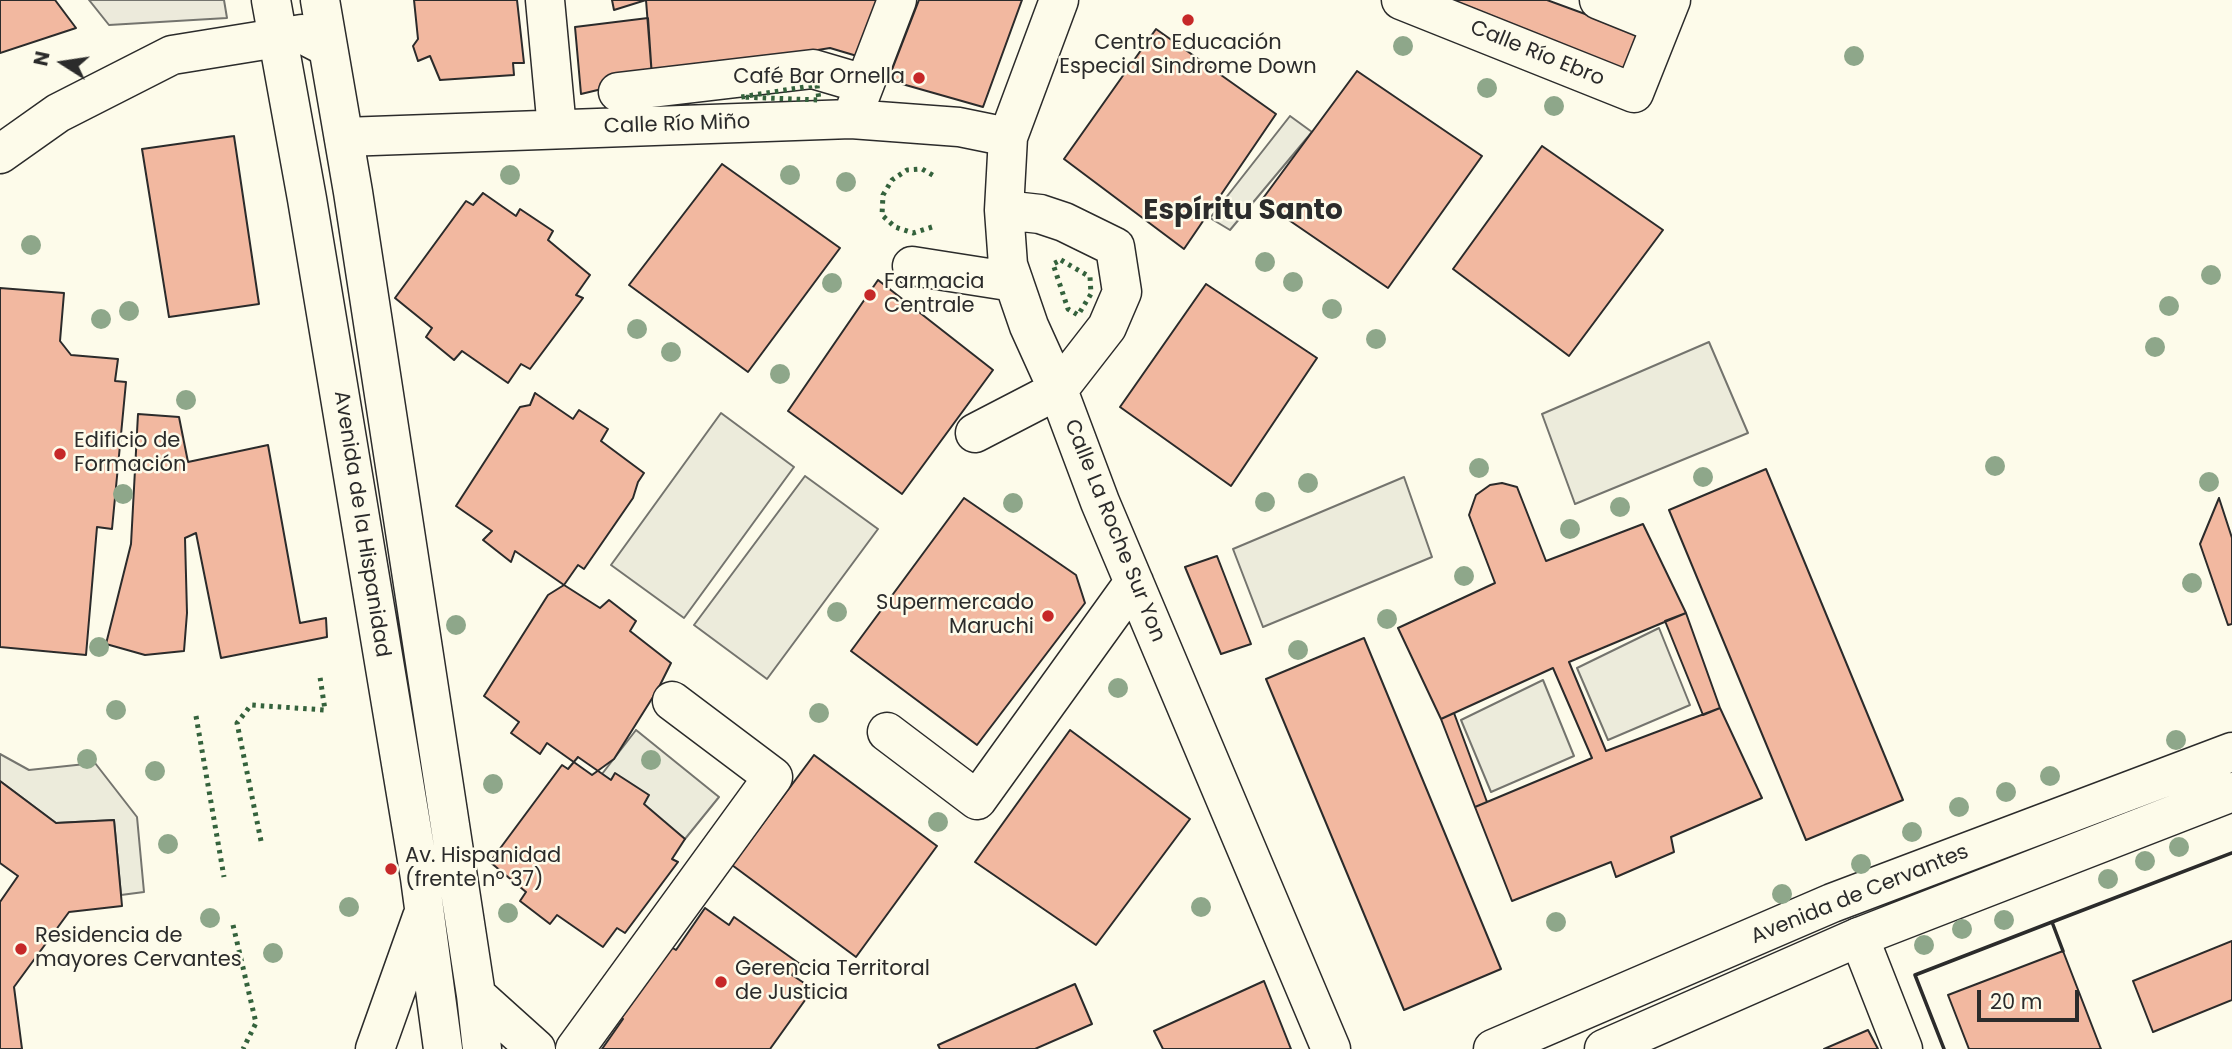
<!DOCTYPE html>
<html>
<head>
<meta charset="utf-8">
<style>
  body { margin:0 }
  #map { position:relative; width:2232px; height:1049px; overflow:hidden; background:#fdfbea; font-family:Poppins,sans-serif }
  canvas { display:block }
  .north { position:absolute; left:28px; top:28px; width:70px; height:70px; -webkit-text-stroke:5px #fdfbea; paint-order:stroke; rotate:282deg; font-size:19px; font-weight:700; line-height:28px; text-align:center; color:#2b2b2b }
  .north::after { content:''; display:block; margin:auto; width:24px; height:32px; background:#2b2b2b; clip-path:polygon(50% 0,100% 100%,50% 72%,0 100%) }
  .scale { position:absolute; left:1977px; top:990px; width:102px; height:32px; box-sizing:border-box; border:4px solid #2b2b2b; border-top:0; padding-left:9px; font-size:21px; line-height:24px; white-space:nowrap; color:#2b2b2b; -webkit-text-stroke:5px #fdfbea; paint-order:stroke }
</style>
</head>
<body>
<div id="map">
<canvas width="2232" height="1049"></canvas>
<div class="north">N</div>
<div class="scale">20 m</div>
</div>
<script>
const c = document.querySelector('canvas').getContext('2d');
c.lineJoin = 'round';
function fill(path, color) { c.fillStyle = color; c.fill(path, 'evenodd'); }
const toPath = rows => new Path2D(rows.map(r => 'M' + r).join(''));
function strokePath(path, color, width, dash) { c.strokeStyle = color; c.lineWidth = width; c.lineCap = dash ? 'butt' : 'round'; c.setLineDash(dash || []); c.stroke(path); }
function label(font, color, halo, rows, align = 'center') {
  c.font = font + ' Poppins,sans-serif'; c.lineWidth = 5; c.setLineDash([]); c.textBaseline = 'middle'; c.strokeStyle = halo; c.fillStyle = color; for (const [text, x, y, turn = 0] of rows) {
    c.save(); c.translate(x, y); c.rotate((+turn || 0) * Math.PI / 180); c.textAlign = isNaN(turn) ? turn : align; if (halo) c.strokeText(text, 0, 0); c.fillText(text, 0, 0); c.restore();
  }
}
const green = toPath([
  [1290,116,1312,132,1230,230,1210,218,1290,116],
  [1709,342,1748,433,1575,504,1542,414,1709,342],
  [721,413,794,467,684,618,611,565,721,413],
  [805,476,878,529,767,679,694,625,805,476],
  [1404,477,1432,557,1263,627,1233,549,1404,477],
  [1659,628,1690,705,1608,740,1577,668,1659,628],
  [1543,680,1574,756,1491,792,1461,720,1543,680],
  [636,730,719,797,685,839,602,774,636,730],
  [0,754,29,770,95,763,137,817,144,892,121,895,114,820,56,823,0,781,0,754]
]);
fill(green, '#ecebdb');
strokePath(green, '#74746e', 2);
const parking = toPath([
  [89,0,224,0,227,18,109,25,89,0]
]);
fill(parking, '#eceadb');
strokePath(parking, '#74746e', 2);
const building = toPath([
  [0,0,55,0,76,28,0,53,0,0],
  [414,0,517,0,524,63,513,63,514,75,440,80,430,56,418,61,413,46,418,39,414,0],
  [612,0,646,0,614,10,612,0],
  [646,0,881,0,857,56,830,48,652,77,646,0],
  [919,0,1022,0,983,107,888,80,919,0],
  [1408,0,1547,0,1645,36,1624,79,1408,0],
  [648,18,652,77,581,94,575,27,648,18],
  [1156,29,1276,114,1184,249,1064,159,1156,29],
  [1357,71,1482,156,1388,288,1261,201,1357,71],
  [234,136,259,304,169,317,142,149,234,136],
  [1542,146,1663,230,1569,356,1453,269,1542,146],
  [722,164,840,248,748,372,629,285,722,164],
  [483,193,516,216,520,209,553,231,548,240,590,275,576,295,583,298,530,369,521,364,508,383,462,351,454,360,426,337,432,328,395,298,466,201,473,205,483,193],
  [878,280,993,370,902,494,788,411,878,280],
  [1206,284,1317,358,1231,486,1120,407,1206,284],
  [0,288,64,293,60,341,71,355,118,359,115,381,126,382,112,529,97,527,86,655,0,647,0,288],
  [535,393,573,419,579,410,608,429,601,441,644,473,638,482,633,498,584,569,578,565,564,585,515,551,511,562,483,540,492,531,456,506,520,407,530,405,535,393],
  [138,414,179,417,188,462,268,445,300,623,326,618,327,637,221,658,196,533,185,538,187,613,184,651,145,655,106,644,131,544,138,414],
  [1766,469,1903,800,1806,840,1669,510,1766,469],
  [1502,483,1517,487,1546,561,1643,524,1686,613,1569,662,1606,751,1720,708,1762,798,1671,837,1674,852,1616,877,1611,862,1512,901,1475,807,1592,758,1553,668,1441,719,1398,628,1495,583,1469,515,1476,495,1490,485,1502,483],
  [964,498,1076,575,1085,603,977,745,851,651,964,498],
  [2219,498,2232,538,2232,624,2228,625,2200,544,2219,498],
  [1217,556,1251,644,1221,654,1185,567,1217,556],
  [564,585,600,608,609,600,636,621,630,631,671,663,658,689,614,759,592,775,547,743,540,754,511,733,519,722,484,696,548,595,564,585],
  [1686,613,1720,708,1703,715,1665,621,1686,613],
  [1364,638,1501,969,1404,1010,1266,679,1364,638],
  [1454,713,1487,802,1475,807,1441,719,1454,713],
  [1070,730,1190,819,1096,945,975,862,1070,730],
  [814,755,937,846,856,957,732,865,814,755],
  [578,757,611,780,615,773,649,795,644,804,685,839,672,859,678,862,625,933,617,928,603,947,557,915,550,924,520,901,526,892,490,862,562,765,568,769,578,757],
  [0,781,56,823,114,820,121,895,122,906,69,912,14,987,22,1049,0,1049,0,902,18,876,0,863,0,781],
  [705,908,729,925,734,917,800,964,792,975,813,989,770,1049,602,1049,623,1019,617,1014,666,944,676,950,705,908],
  [2232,941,2232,1000,2153,1032,2133,981,2232,941],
  [2063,951,2101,1049,1969,1049,1948,995,2063,951],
  [1264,981,1291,1049,1163,1049,1154,1031,1264,981],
  [1075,984,1092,1024,1035,1049,940,1049,938,1045,1075,984],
  [1868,1030,1878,1049,1824,1049,1868,1030]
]);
fill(building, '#f2b8a0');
strokePath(building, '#2b2b2b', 2);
const minor = toPath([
  [545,0,557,129],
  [1059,0,1008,137,1004,210,1008,265,1029,326,1058,390,1100,502,1331,1049],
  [1401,0,1634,93,1671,0],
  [1599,0,1661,25],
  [618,92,813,69,864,84],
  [856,107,897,0],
  [344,137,851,119,959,127,1008,137],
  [0,154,58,113,172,55,302,34,327,47],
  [912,266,1014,282],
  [975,433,1058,390,1107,327,1122,292,1115,247,1064,222,1040,214,1004,210],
  [887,732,977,800,1134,582],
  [1859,937,1903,1049],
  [575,1049,773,777,672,701]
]);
const major = toPath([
  [271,0,307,199,420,878,443,1049],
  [320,0,353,192,476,995,482,1049],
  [476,995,536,1049],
  [375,1049,422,917],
  [1493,1049,1832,903,2232,752],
  [1604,1049,1859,937,2232,792]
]);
strokePath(minor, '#2b2b2b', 41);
strokePath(major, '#2b2b2b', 41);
strokePath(minor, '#fdfbea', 38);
strokePath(major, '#fdfbea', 38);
strokePath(toPath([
  [817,85,819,100,741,97,817,85],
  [932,227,913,233,895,227,882,215,883,195,892,180,907,170,922,169,936,177],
  [1061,260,1090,277,1091,294,1078,315,1068,309,1053,264,1061,260],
  [196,716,224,877],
  [261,841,237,723,251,705,325,710,320,677],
  [233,925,256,1023,243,1049]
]), '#34623c', 5, [3.5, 5]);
strokePath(toPath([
  [2052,922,2232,853],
  [1944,1049,1915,975,2052,922,2063,951]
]), '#2b2b2b', 3.5);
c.fillStyle = '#8ea78a';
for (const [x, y] of [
  [1403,46],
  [1854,56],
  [1487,88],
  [1554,106],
  [510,175],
  [790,175],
  [846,182],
  [31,245],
  [1265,262],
  [2211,275],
  [1293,282],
  [832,283],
  [2169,306],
  [1332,309],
  [129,311],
  [101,319],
  [637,329],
  [1376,339],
  [2155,347],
  [671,352],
  [780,374],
  [186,400],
  [1995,466],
  [1479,468],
  [1703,477],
  [2209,482],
  [1308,483],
  [123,494],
  [1265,502],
  [1013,503],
  [1620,507],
  [1570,529],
  [1464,576],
  [2192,583],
  [837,612],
  [1387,619],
  [456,625],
  [99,647],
  [1298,650],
  [1118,688],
  [116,710],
  [819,713],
  [2176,740],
  [87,759],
  [651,760],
  [155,771],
  [2050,776],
  [493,784],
  [2006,792],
  [1959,807],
  [938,822],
  [1912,832],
  [168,844],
  [2179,847],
  [2145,861],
  [1861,864],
  [2108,879],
  [1782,894],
  [349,907],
  [1201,907],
  [508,913],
  [210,918],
  [2004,920],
  [1556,922],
  [1962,929],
  [1924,945],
  [273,953]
]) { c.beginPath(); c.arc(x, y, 10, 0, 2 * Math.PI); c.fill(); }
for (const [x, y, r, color] of [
  [1188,20,7,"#c62828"],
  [919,78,7,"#c62828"],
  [870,295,7,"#c62828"],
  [60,454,7,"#c62828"],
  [1048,616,7,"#c62828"],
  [391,869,7,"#c62828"],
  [21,949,7,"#c62828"],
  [721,982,7,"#c62828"]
]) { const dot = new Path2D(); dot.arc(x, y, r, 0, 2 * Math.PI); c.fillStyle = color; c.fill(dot); strokePath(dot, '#fdfbea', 2.5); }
label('21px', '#2b2b2b', '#fdfbea', [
  ["Centro Educación",1188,44,"center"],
  ["Especial Sindrome Down",1188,68,"center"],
  ["Café Bar Ornella",905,78,"right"],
  ["Farmacia",884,283],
  ["Centrale",884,307],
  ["Edificio de",74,442],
  ["Formación",74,466],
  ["Supermercado",1034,604,"right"],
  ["Maruchi",1034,628,"right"],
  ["Av. Hispanidad",405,857],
  ["(frente nº 37)",405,881],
  ["Residencia de",35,937],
  ["mayores Cervantes",35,961],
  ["Gerencia Territoral",735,970],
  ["de Justicia",735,994]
], 'left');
label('21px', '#2b2b2b', '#fdfbea', [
  ["Calle Río Ebro",1537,54,22],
  ["Calle Río Miño",677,125,-2],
  ["Avenida de la Hispanidad",361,524,81],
  ["Calle La Roche Sur Yon",1114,531,68],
  ["Avenida de Cervantes",1860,895,-22]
]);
label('bold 28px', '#2b2b2b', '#fdfbea', [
  ["Espíritu Santo",1243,212]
]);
</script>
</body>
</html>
